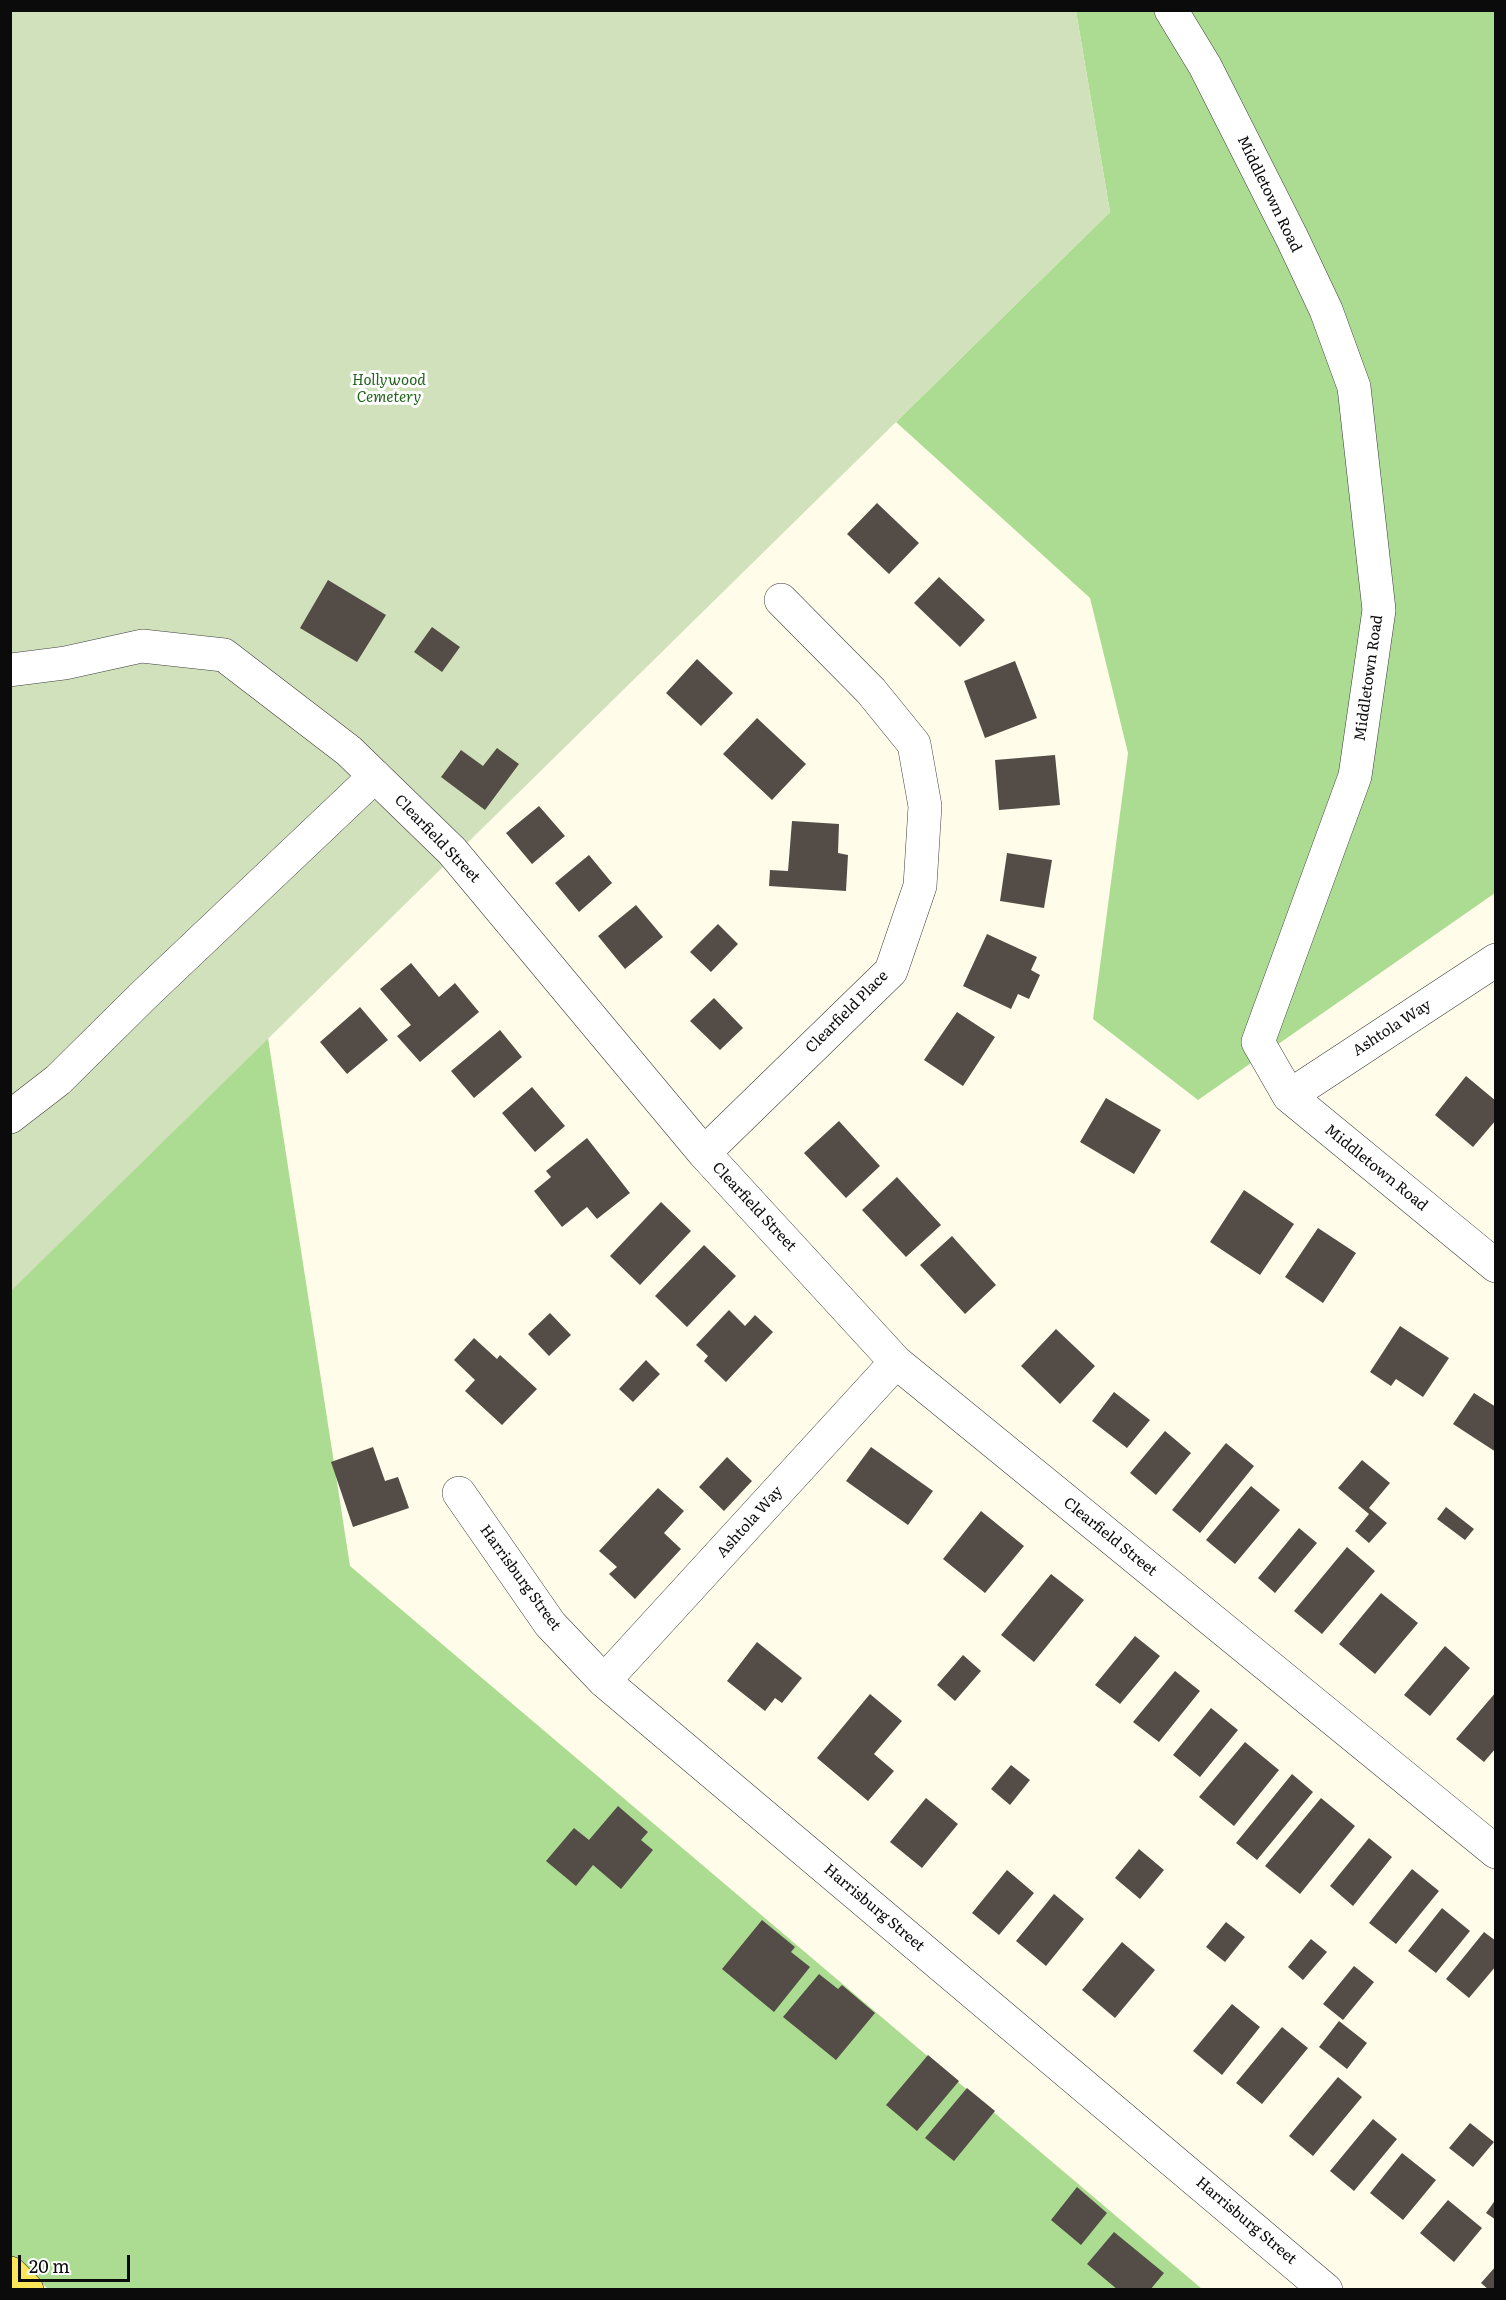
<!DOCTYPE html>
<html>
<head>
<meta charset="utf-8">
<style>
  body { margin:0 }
  #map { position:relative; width:1506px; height:2300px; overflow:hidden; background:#fffde9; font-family:Literata,serif }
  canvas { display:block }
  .frame { position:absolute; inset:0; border:12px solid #0b0b0b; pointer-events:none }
  .scale { position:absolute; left:18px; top:2255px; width:112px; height:27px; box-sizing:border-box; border:3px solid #0b0b0b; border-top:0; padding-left:8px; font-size:18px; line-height:21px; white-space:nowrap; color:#0b0b0b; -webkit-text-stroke:4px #fff; paint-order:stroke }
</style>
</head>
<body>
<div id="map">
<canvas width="1506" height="2300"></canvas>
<div class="frame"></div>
<div class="scale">20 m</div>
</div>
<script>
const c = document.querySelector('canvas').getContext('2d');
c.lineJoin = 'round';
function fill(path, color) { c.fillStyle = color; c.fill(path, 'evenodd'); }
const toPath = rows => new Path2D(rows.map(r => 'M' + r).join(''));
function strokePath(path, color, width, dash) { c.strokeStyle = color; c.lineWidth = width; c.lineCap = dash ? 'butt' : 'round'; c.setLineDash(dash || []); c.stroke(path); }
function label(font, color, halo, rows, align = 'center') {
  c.font = font + ' Literata,serif'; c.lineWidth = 6; c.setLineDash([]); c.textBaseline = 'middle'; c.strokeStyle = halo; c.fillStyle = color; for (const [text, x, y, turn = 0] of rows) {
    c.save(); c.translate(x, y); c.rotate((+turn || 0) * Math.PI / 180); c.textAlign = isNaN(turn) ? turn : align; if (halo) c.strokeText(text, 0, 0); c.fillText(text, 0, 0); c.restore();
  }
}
fill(toPath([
  [1076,11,1495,11,1495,893,1198,1100,1093,1019,1128,753,1090,598,896,422,1110,212],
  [268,1038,350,1566,1202,2289,48,2289,10,2254,10,1291]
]), '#abdc91');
fill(toPath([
  [11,11,1076,11,1110,212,11,1291]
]), '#d1e1bb');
fill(toPath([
  [877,503,919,543,889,574,847,534],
  [939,577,985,620,960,647,914,603],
  [328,580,386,615,357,662,300,628],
  [432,627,460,647,442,672,414,652],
  [697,659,733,693,701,726,666,693],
  [1015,661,1037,718,985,738,964,681],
  [757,718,806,764,772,800,723,754],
  [497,748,519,764,485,810,441,777,461,750,483,766],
  [1055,755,1060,805,999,810,995,760],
  [539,806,565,836,532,864,506,833],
  [792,821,839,824,838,853,848,855,846,891,769,886,770,870,788,871],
  [1007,853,1052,860,1044,908,1000,901],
  [589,855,612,883,579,912,555,883],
  [636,905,663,937,625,969,598,936],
  [718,924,738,944,711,972,690,952],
  [987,934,1037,957,1031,970,1040,975,1029,999,1018,994,1011,1009,963,986],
  [411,963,439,997,455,983,479,1012,420,1062,397,1036,411,1025,380,989],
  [714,998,743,1028,720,1050,690,1021],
  [360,1007,388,1040,347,1074,320,1042],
  [957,1012,995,1037,963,1086,924,1060],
  [500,1030,522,1057,474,1098,451,1071],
  [1466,1076,1496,1101,1496,1120,1473,1147,1435,1115],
  [532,1087,565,1126,535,1152,502,1113],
  [1106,1098,1161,1130,1134,1174,1080,1142],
  [839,1121,880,1166,846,1198,804,1153],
  [587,1138,630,1193,597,1219,587,1207,562,1227,534,1191,551,1177,546,1171],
  [897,1177,941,1225,906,1257,862,1210],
  [1244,1190,1294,1224,1260,1275,1210,1242],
  [661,1202,691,1231,640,1285,610,1256],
  [1318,1228,1356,1253,1323,1303,1285,1277],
  [952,1236,996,1285,965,1314,920,1265],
  [704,1245,736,1276,687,1327,655,1296],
  [729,1310,745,1326,755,1315,773,1332,726,1382,704,1361,708,1356,696,1345],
  [550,1313,571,1335,549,1356,528,1334],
  [1400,1326,1449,1358,1423,1397,1396,1379,1391,1386,1370,1372],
  [1056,1329,1095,1366,1060,1404,1021,1366],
  [474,1338,497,1359,500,1355,537,1389,502,1425,465,1391,475,1380,454,1360],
  [646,1360,660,1374,633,1402,619,1389],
  [1114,1392,1150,1420,1127,1448,1092,1421],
  [1474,1393,1496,1407,1496,1452,1453,1424],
  [1165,1431,1191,1453,1156,1495,1130,1473],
  [1226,1443,1254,1466,1200,1533,1172,1510],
  [373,1447,385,1481,398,1477,409,1508,353,1527,331,1462],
  [871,1447,933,1491,908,1525,846,1481],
  [727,1457,752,1481,724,1511,699,1487],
  [1362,1460,1390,1483,1369,1508,1387,1523,1369,1543,1355,1531,1369,1514,1338,1488],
  [1251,1486,1280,1510,1235,1564,1206,1540],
  [658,1488,684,1511,664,1533,681,1549,635,1599,609,1574,617,1567,599,1551],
  [1446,1507,1474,1529,1465,1540,1437,1519],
  [981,1511,1024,1546,985,1593,943,1559],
  [1299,1528,1317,1543,1275,1593,1258,1578],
  [1347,1547,1375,1571,1322,1634,1294,1611],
  [1051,1574,1084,1600,1034,1662,1001,1635],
  [1381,1593,1418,1623,1375,1674,1339,1644],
  [1135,1636,1160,1656,1120,1704,1095,1685],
  [757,1642,802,1678,782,1703,775,1698,765,1711,727,1681],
  [1445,1646,1470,1668,1430,1716,1404,1695],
  [963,1655,981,1671,955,1701,937,1685],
  [1175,1671,1200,1691,1159,1742,1133,1722],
  [1496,1692,1496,1748,1484,1762,1456,1739],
  [870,1694,902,1721,874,1754,894,1771,868,1801,817,1758],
  [1211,1708,1238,1730,1200,1777,1173,1755],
  [1245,1742,1279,1770,1234,1826,1199,1797],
  [1011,1765,1030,1780,1010,1805,991,1789],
  [1292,1774,1313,1792,1257,1860,1236,1843],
  [926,1798,958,1824,922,1868,890,1842],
  [1321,1798,1355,1826,1300,1894,1265,1866],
  [618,1806,648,1832,641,1840,653,1850,621,1889,593,1865,576,1886,546,1861,574,1828,589,1840],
  [1369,1838,1392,1857,1353,1906,1330,1886],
  [1139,1849,1164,1870,1140,1899,1115,1878],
  [1412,1869,1439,1891,1396,1944,1369,1923],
  [1007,1870,1034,1893,999,1935,972,1913],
  [1054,1894,1084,1919,1046,1966,1016,1941],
  [1442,1908,1470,1931,1436,1973,1408,1951],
  [762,1920,795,1947,791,1952,810,1967,774,2012,722,1969],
  [1226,1922,1245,1937,1225,1962,1206,1947],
  [1484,1932,1496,1941,1496,1966,1469,1998,1446,1979],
  [1311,1939,1327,1952,1303,1980,1288,1967],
  [1122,1942,1155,1970,1115,2018,1082,1990],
  [1354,1966,1374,1982,1343,2020,1323,2004],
  [819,1974,838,1989,842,1985,875,2013,836,2060,783,2017],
  [1232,2004,1260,2027,1222,2075,1193,2051],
  [1339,2021,1367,2043,1347,2069,1319,2047],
  [1282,2027,1308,2048,1262,2104,1236,2083],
  [928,2055,959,2081,917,2131,886,2105],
  [1338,2077,1362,2097,1313,2156,1289,2136],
  [967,2088,995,2111,954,2161,925,2138],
  [1373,2119,1397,2139,1354,2191,1330,2171],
  [1470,2123,1494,2142,1473,2167,1449,2148],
  [1402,2153,1436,2180,1403,2220,1370,2193],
  [1077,2187,1107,2213,1081,2245,1051,2220],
  [1496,2199,1496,2220,1486,2213],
  [1448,2200,1482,2228,1454,2262,1420,2233],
  [1114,2232,1164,2273,1150,2290,1118,2290,1087,2264],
  [1496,2266,1496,2290,1489,2290,1481,2283]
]), '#544d47');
const minor = toPath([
  [1171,10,1205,66,1292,238,1326,310,1354,387,1379,610,1355,776,1258,1042,1289,1096,1496,1266],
  [10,670,65,663,142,646,224,655,349,751,452,851,704,1153,896,1362,1496,1852],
  [1289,1096,1496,960],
  [10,1117,58,1080,146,993,375,776],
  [704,1153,891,971,920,886,925,806,914,744,871,691,781,600],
  [459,1493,550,1624,604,1681,1326,2290],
  [604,1681,896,1362]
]);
const major = toPath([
  [10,2273,27,2290]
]);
strokePath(minor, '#3e3e3e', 34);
strokePath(major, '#1c1c1c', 34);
strokePath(minor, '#fff', 33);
strokePath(major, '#fee65a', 33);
label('15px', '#0b0b0b', '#fff', [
  ["Middletown Road",1269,194,64],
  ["Middletown Road",1369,678,-82],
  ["Clearfield Street",437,839,46],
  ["Clearfield Place",847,1012,-45],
  ["Ashtola Way",1392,1028,-33],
  ["Middletown Road",1376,1168,39],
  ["Clearfield Street",754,1207,47],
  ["Ashtola Way",750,1522,-48],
  ["Clearfield Street",1110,1537,39],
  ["Harrisburg Street",520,1578,54],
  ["Harrisburg Street",874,1908,40],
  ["Harrisburg Street",1246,2221,40]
]);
label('italic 15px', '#22651a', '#fff', [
  ["Hollywood",389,381],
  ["Cemetery",389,398]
]);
</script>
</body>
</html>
